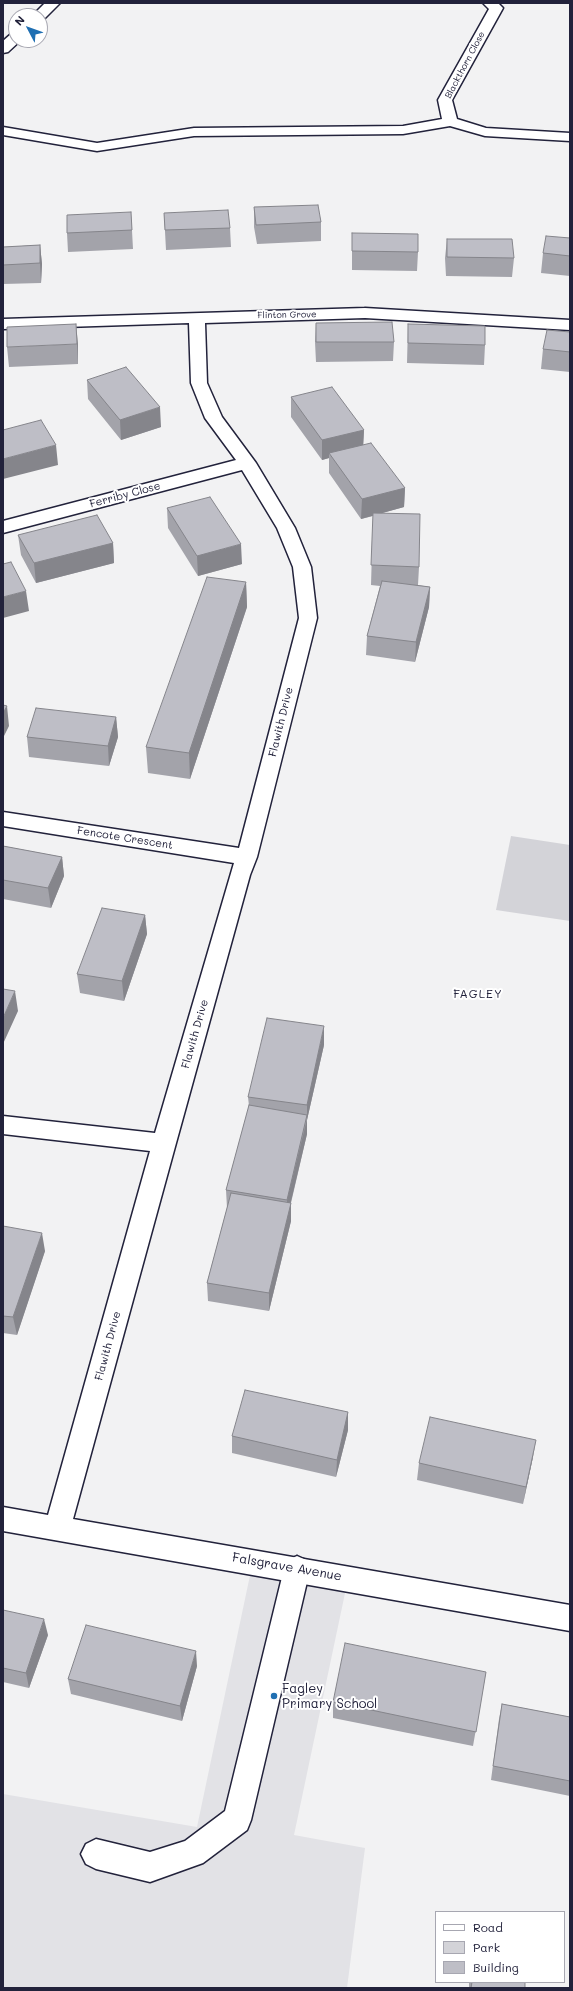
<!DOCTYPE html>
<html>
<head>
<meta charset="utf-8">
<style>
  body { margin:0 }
  #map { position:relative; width:573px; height:1991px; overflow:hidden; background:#f2f2f3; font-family:Mali,sans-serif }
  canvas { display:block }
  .frame { position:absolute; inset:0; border:4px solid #22223b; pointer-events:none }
  .legend { position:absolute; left:435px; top:1911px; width:130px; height:72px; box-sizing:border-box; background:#fff; border:1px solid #a7a7b1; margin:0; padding:5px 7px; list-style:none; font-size:12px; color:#22223b }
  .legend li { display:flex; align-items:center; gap:8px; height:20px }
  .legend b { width:20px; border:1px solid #a7a7b1 }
  .north { position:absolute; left:8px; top:8px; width:40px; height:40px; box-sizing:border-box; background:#fff; border:1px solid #a7a7b1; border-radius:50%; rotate:311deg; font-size:11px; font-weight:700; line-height:16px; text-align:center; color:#22223b }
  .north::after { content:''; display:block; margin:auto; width:14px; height:18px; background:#1f6fb2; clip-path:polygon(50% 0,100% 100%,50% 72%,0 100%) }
</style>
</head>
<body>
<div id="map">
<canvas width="573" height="1991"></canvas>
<div class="frame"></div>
<ul class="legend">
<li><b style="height:5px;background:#fff"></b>Road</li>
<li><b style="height:11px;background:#d3d3d8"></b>Park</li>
<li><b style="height:11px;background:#bebec6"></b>Building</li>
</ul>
<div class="north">N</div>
</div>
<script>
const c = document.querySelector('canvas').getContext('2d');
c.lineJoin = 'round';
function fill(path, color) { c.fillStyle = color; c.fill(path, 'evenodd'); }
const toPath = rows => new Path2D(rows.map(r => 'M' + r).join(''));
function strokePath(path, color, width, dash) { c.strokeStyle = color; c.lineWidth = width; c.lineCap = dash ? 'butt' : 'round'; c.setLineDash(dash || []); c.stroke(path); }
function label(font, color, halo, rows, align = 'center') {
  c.font = font + ' Mali,sans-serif'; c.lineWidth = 4; c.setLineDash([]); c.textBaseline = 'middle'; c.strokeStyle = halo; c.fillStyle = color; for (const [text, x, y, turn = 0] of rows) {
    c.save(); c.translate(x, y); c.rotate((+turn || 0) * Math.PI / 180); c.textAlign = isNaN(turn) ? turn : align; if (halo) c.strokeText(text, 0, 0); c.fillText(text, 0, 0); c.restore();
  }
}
fill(toPath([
  [253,1561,348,1579,294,1835,365,1848,347,1988,3,1988,3,1794,197,1827]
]), '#e2e2e6');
fill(toPath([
  [511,836,570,845,570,921,496,910]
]), '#d3d3d8');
const lane = toPath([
  [297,1556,306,1560,310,1569,251,1820,247,1830,203,1863,150,1882,96,1869,86,1864,81,1854,86,1844,96,1839,150,1852,185,1841,225,1811,284,1569,288,1560,297,1556]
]);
const street = toPath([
  [45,3,60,3,44,19,40,20,40,16,32,16,45,3],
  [483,3,498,3,503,8,452,100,457,119,486,128,570,133,570,141,485,136,450,126,403,134,194,136,97,151,3,135,3,127,97,143,194,128,403,126,442,119,438,100,489,9,483,3],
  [16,33,16,40,21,40,8,52,3,53,3,41,11,34,16,33],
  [365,308,570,320,570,330,365,318,205,323,207,383,222,417,256,463,295,528,311,567,317,618,257,857,250,875,176,1143,73,1519,570,1605,570,1631,3,1531,3,1507,48,1515,150,1151,3,1134,3,1116,155,1133,234,863,3,826,3,812,239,848,299,618,293,567,277,528,242,470,3,533,3,521,236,460,205,418,191,383,189,323,3,329,3,319,365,308]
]);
strokePath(lane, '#22223b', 3);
strokePath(street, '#22223b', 3);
fill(lane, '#fff');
fill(street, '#fff');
fill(toPath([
  [254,207,321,222,321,241,257,244,254,227],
  [131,212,133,249,68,252,67,233],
  [164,213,230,228,231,247,166,250],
  [352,233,418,252,417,271,352,270],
  [570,238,570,276,541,273,543,253],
  [447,239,514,258,512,277,446,276,445,258],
  [40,245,42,264,41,283,3,284,3,247],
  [316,323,394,342,393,361,316,362,315,342],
  [408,324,485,345,484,365,407,363],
  [570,332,570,372,541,369,543,349],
  [78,344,78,364,9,367,7,347],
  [87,380,161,427,121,440,88,399],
  [291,397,364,430,363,445,405,488,404,507,382,513,419,567,418,585,430,587,429,607,415,662,366,655,367,636,380,586,371,585,373,516,361,519,329,473,329,458,322,460,291,417],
  [167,508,242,564,198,576,168,528],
  [18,535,113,543,114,563,36,583,21,555],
  [246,582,247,607,190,779,148,773,146,747],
  [116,717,118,737,109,766,29,757,27,737],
  [3,846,62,857,64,876,51,908,3,899],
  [145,915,147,934,124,1001,80,993,77,974],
  [324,1045,307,1120,307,1134,291,1203,291,1221,269,1311,208,1301,207,1283,227,1208,226,1190,249,1106,248,1097],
  [3,1226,45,1251,17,1335,3,1333],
  [348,1412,348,1430,336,1477,232,1453,232,1436],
  [533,1457,523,1504,417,1480,419,1463],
  [3,1610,48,1635,29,1688,3,1682],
  [197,1666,182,1721,71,1694,68,1679],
  [486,1672,473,1746,333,1718,333,1702],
  [502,1704,570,1717,570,1796,491,1780,499,1719],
  [469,1982,525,1982,525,1988,469,1988]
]), '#a3a3aa');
fill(toPath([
  [40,245,42,264,41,283,40,263],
  [76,324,78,344,78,364],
  [160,407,161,427,121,440,120,420],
  [364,430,363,450,329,453,329,458,322,460,322,440],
  [56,445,58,465,3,479,3,459],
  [405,488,404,507,361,519,362,499],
  [113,543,114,563,36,583,34,563],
  [241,544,242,564,198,576,197,556],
  [246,582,247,607,190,779,189,753],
  [430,587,429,607,415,662,416,642],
  [26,591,29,611,3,618,3,597],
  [7,706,9,726,3,738,3,713],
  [116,717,118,737,109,766,108,746],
  [62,857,64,876,51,908,48,888],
  [145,915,147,934,124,1001,122,981],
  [15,991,18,1011,3,1044,3,1018],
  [324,1026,324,1045,307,1120,307,1134,287,1218,287,1200,307,1119,307,1105],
  [291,1203,291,1221,269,1311,269,1293],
  [42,1233,45,1251,17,1335,13,1317],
  [348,1412,348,1430,336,1477,337,1460],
  [536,1440,533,1457,523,1504,526,1487],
  [44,1619,48,1635,29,1688,26,1673],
  [196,1651,197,1666,182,1721,180,1706]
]), '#85858b');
const building = toPath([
  [318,205,321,222,256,225,254,207,318,205],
  [228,210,230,228,165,230,164,213,228,210],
  [131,212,132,230,67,233,67,215,131,212],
  [352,233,418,234,418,252,352,251,352,233],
  [546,236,570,238,570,256,543,253,546,236],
  [447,239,512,239,514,258,447,257,447,239],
  [40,245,40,263,3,265,3,247,40,245],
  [392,322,394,342,316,342,316,323,392,322],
  [76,324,77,344,7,347,7,327,76,324],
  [408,324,485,326,485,345,408,343,408,324],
  [547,330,570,332,570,352,543,349,547,330],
  [126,367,160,407,120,420,87,380,126,367],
  [332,387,364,430,322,440,291,397,332,387],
  [41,420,56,445,3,459,3,430,41,420],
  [371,443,405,488,362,499,329,453,371,443],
  [210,497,241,544,197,556,167,508,210,497],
  [373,513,420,514,419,567,371,565,373,513],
  [97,515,113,543,34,563,18,535,97,515],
  [11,562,26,591,3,597,3,564,11,562],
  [207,577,246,582,189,753,146,747,207,577],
  [382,581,430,587,416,642,367,636,382,581],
  [3,705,7,706,3,713,3,705],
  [36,708,116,717,108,746,27,737,36,708],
  [3,846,62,857,48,888,3,880,3,846],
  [102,908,145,915,122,981,77,974,102,908],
  [3,989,15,991,3,1018,3,989],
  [267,1018,324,1026,307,1105,248,1097,267,1018],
  [249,1105,307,1115,287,1200,226,1190,249,1105],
  [231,1193,291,1203,269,1293,207,1283,231,1193],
  [3,1226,42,1233,13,1317,3,1316,3,1226],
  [245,1390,348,1412,337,1460,232,1436,245,1390],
  [430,1417,536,1440,526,1487,419,1463,430,1417],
  [3,1610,44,1619,26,1673,3,1668,3,1610],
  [86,1625,196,1651,180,1706,68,1679,86,1625],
  [345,1643,486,1672,476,1732,333,1702,345,1643],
  [502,1704,570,1717,570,1781,493,1766,502,1704],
  [472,1982,525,1982,525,1988,471,1988,472,1982]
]);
fill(building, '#bebec6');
strokePath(building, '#85858b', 1);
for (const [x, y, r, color] of [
  [274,1696,4,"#1f6fb2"]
]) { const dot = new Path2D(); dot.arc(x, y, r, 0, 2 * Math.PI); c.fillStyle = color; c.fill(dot); strokePath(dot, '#fff', 1.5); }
label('9px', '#22223b', '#fff', [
  ["Blackthorn Close",465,65,-62],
  ["Flinton Grove",287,315,-1]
]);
label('11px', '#22223b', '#fff', [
  ["Ferriby Close",125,495,-15],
  ["Flawith Drive",281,722,-76],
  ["Fencote Crescent",125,838,9],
  ["Flawith Drive",195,1034,-74],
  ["Flawith Drive",108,1346,-75]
]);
c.letterSpacing = '1px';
label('12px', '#22223b', '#fff', [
  ["FAGLEY",478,994]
]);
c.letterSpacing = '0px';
label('13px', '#22223b', '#fff', [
  ["Falsgrave Avenue",287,1567,10]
]);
label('13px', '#22223b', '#fff', [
  ["Fagley",282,1689],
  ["Primary School",282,1704]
], 'left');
</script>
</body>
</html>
